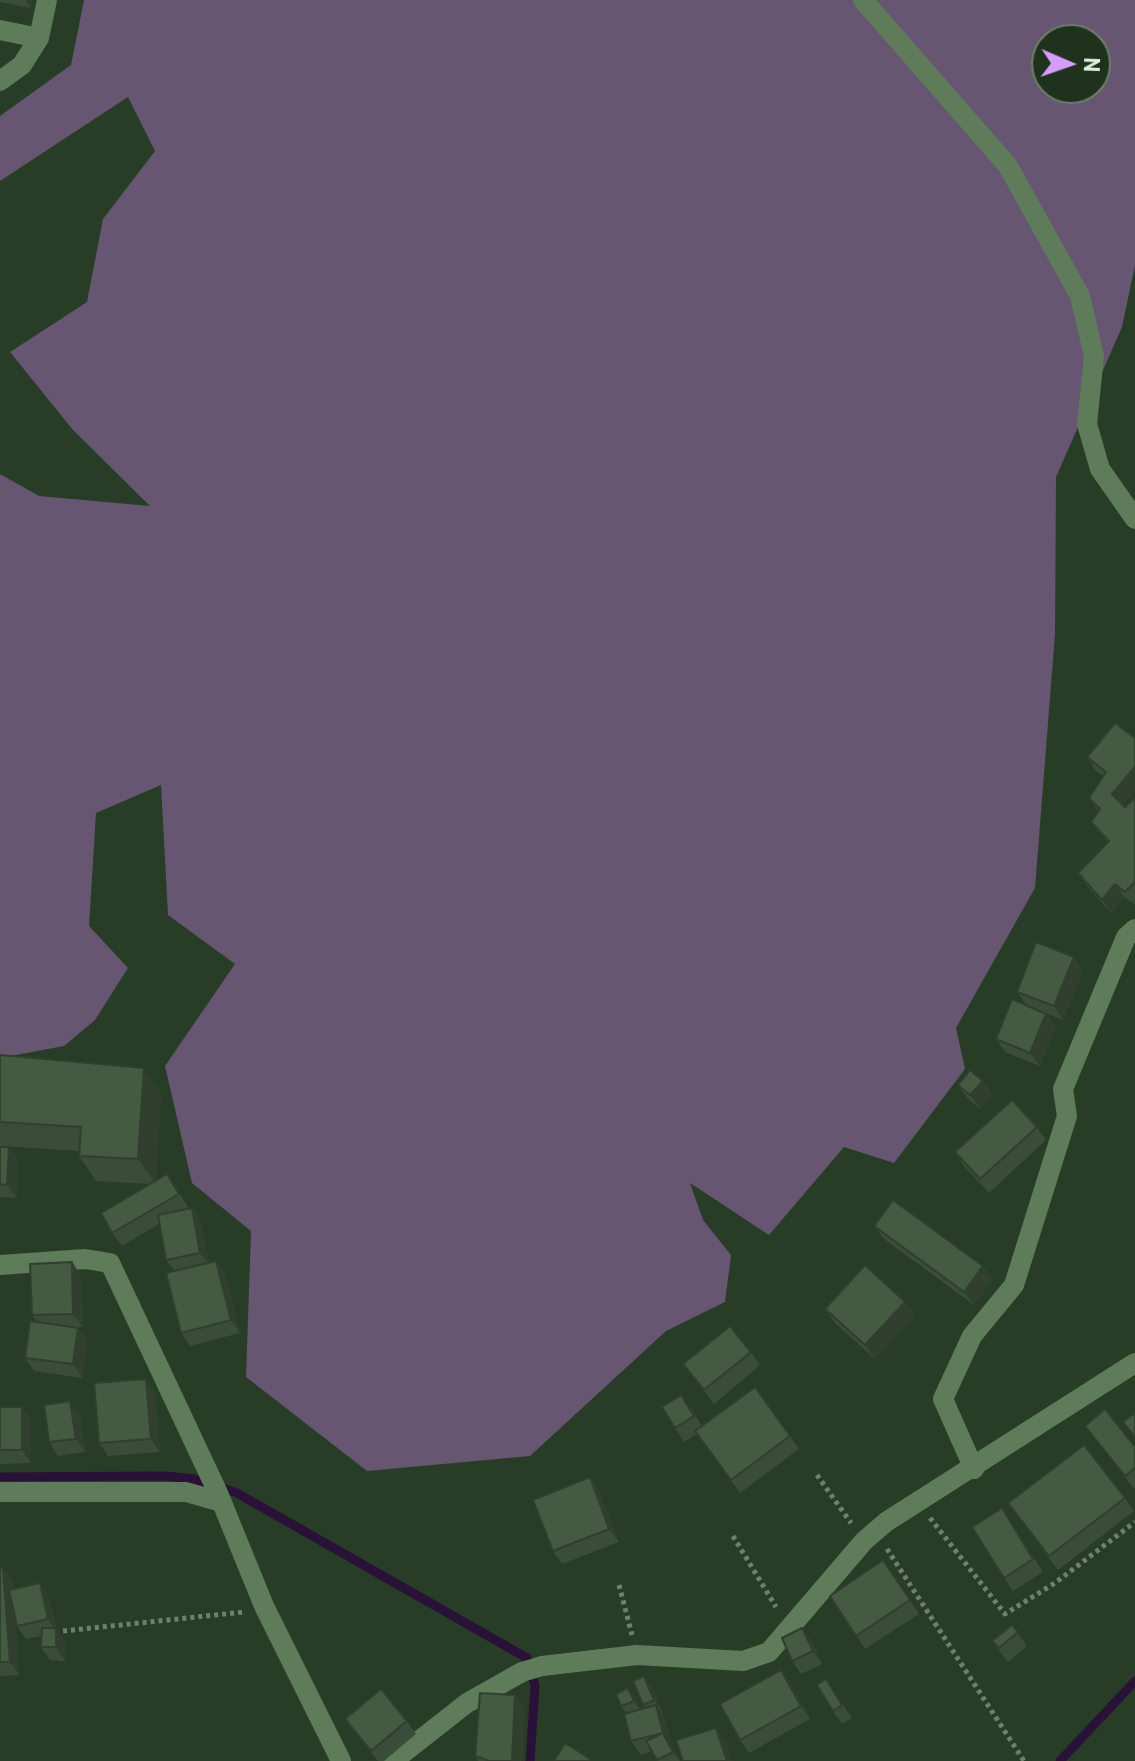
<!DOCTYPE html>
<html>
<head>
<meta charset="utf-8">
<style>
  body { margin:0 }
  #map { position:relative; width:1135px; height:1761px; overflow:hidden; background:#283d25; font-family:Barlow,sans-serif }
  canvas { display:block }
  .north { position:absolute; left:1031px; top:24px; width:80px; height:80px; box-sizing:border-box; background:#1e321c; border:2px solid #6c7d6a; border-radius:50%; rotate:92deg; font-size:22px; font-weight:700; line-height:32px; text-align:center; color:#e0edde }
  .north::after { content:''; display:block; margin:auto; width:28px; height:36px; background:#d49cfb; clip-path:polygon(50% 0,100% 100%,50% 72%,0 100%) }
</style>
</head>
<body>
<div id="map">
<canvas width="1135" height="1761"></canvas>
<div class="north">N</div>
</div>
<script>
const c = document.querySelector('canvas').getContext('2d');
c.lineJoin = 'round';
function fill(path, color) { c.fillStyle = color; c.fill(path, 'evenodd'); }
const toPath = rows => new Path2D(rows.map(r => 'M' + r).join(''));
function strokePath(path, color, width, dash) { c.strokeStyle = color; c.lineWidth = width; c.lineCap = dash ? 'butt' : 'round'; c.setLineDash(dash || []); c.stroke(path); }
fill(toPath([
  [84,0,1135,0,1135,265,1122,327,1056,477,1055,634,1035,888,956,1028,965,1069,894,1163,844,1147,769,1235,690,1183,703,1220,731,1255,725,1302,666,1331,530,1456,367,1471,246,1377,251,1231,192,1183,165,1066,235,964,168,915,161,785,96,813,89,926,128,968,95,1020,64,1046,0,1058,0,474,39,496,150,506,73,430,10,352,87,302,103,219,155,151,128,97,0,181,0,116,71,65],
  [1047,40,1095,40,1095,88,1047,88]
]), '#665672');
strokePath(toPath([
  [0,1477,165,1476,194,1479,237,1493,527,1658,535,1686,530,1761],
  [1060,1761,1135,1681]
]), '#291138', 9);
strokePath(toPath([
  [817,1475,851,1523],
  [930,1518,1005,1614,1055,1583,1135,1522],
  [733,1536,776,1607],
  [887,1549,1024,1761],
  [619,1585,632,1635],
  [63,1631,244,1612]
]), '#6f816c', 5, [4, 4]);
strokePath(toPath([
  [863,0,1008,166,1080,296,1094,356,1087,424,1100,469,1135,519],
  [0,30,39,38],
  [0,81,22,65,39,38,47,0],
  [0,1265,85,1259,110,1263,218,1493,264,1606,341,1761],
  [974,1469,943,1399,972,1336,1014,1285,1067,1116,1063,1089,1126,937,1135,929],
  [0,1492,186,1492,221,1502],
  [393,1761,467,1703,522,1672,542,1666,637,1655,743,1661,769,1652,864,1541,886,1522,1135,1363]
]), '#5e7c5a', 20);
fill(toPath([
  [0,0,32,0,31,8,0,2],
  [1135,738,1135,791,1123,805,1125,807,1135,798,1135,905,1124,897,1112,914,1087,886,1078,873,1108,843,1091,822,1098,811,1089,798,1103,776,1096,771,1087,757],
  [1074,957,1083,970,1063,1020,1026,1005,1017,992],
  [1046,1014,1056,1027,1040,1066,1005,1052,996,1039],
  [0,1055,161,1093,156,1180,167,1174,188,1207,184,1210,192,1208,201,1221,209,1263,226,1274,240,1333,190,1346,181,1333,175,1271,166,1260,159,1224,122,1246,112,1233,150,1184,96,1181,79,1156,79,1151,0,1146],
  [983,1081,992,1094,980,1109,967,1098,958,1085],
  [1037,1127,1046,1140,989,1193,964,1166,955,1152],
  [0,1147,9,1147,18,1160,17,1198,0,1197],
  [874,1226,983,1266,992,1280,974,1305,884,1239],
  [72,1262,81,1276,83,1327,75,1327,78,1328,87,1341,82,1378,34,1371,25,1358,37,1322,32,1315],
  [905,1302,915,1315,875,1359,835,1323,825,1309],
  [751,1352,760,1365,714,1404,683,1364],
  [755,1387,799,1449,740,1493,697,1434,684,1442,675,1428,691,1408,702,1426],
  [155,1392,160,1452,108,1456,99,1443],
  [0,1407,22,1407,31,1420,31,1463,0,1464],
  [80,1415,85,1452,58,1456,49,1442],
  [1085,1426,1135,1447,1135,1488,1134,1489],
  [590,1477,599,1491,619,1542,562,1564,553,1551],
  [1125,1498,1134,1511,1058,1570,1008,1503],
  [1002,1508,1043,1572,1013,1591,1004,1578],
  [883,1560,919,1614,865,1649,830,1596],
  [0,1568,3,1568,13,1582,13,1589,49,1597,56,1628,66,1642,65,1661,50,1660,41,1647,41,1636,26,1639,17,1626,15,1616,19,1675,0,1676],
  [1012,1625,1027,1646,1008,1662,992,1641],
  [802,1628,812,1641,822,1664,801,1674,792,1661],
  [781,1670,791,1683,810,1719,749,1753,740,1740],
  [644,1676,654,1690,663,1713,662,1714,665,1718,672,1746,680,1761,657,1761,652,1751,641,1755,631,1741,626,1713,621,1706,628,1688,638,1702,641,1709,645,1708,643,1705],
  [826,1679,852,1718,842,1724,833,1711],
  [525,1708,522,1761,478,1761,475,1756],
  [345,1719,407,1721,416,1734,384,1761,378,1761]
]), '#3a4d38');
fill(toPath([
  [25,0,32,0,31,8],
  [1135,767,1135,791,1121,807,1112,794],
  [1115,884,1124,897,1112,914,1102,900],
  [1074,957,1083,970,1063,1020,1054,1006],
  [1046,1014,1056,1027,1040,1066,1030,1053],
  [144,1068,161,1093,156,1184,138,1159],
  [983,1081,992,1094,980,1109,970,1095],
  [9,1147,18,1160,17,1198,7,1185],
  [192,1208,201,1221,210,1266,200,1253],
  [216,1261,226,1274,240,1333,231,1320],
  [72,1262,81,1276,83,1327,73,1314],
  [983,1266,992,1280,974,1305,964,1292],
  [905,1302,915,1315,875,1359,865,1345],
  [78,1328,87,1341,82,1378,73,1364],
  [146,1379,155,1392,160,1452,151,1439],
  [70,1401,80,1415,85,1452,76,1439],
  [22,1407,31,1420,31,1463,22,1450],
  [590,1477,599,1491,619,1542,609,1529],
  [3,1568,13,1582,19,1675,10,1662],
  [40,1583,49,1597,56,1630,56,1628,66,1642,65,1661,56,1647,56,1631,48,1619],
  [802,1628,812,1641,822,1664,813,1651],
  [781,1670,791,1683,810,1719,801,1706],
  [644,1676,654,1690,663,1713,654,1700],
  [628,1688,638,1702,643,1714,634,1701],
  [515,1695,525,1708,522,1761,512,1761],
  [656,1705,665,1718,672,1746,680,1761,673,1752,663,1733],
  [716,1728,726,1741,732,1761,727,1761]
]), '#303f2e');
const building = toPath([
  [1115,723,1135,738,1135,767,1112,794,1125,807,1135,798,1135,882,1125,892,1115,884,1102,900,1078,873,1109,841,1091,822,1100,809,1089,798,1106,772,1087,757,1115,723],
  [1036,942,1074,957,1054,1006,1017,992,1036,942],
  [1012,999,1046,1014,1030,1053,996,1039,1012,999],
  [0,1055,144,1068,138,1159,79,1156,81,1127,0,1122,0,1055],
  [970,1070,983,1081,970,1095,958,1085,970,1070],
  [1012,1100,1037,1127,980,1179,955,1152,1012,1100],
  [0,1147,9,1147,7,1185,0,1184,0,1147],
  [167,1174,179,1194,112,1233,101,1213,167,1174],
  [893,1200,983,1266,964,1292,874,1226,893,1200],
  [192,1208,200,1253,166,1260,158,1215,192,1208],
  [216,1261,231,1320,181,1333,166,1273,216,1261],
  [72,1262,73,1314,32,1315,30,1264,72,1262],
  [865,1265,905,1302,865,1345,825,1309,865,1265],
  [30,1321,78,1328,73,1364,25,1358,30,1321],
  [730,1326,751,1352,704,1390,683,1364,730,1326],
  [146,1379,151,1439,99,1443,94,1383,146,1379],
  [755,1387,790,1436,731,1480,695,1431,755,1387],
  [681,1395,694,1416,675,1428,662,1407,681,1395],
  [70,1401,76,1439,49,1442,44,1405,70,1401],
  [0,1407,22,1407,22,1450,0,1450,0,1407],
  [1105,1409,1135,1447,1135,1468,1125,1476,1085,1426,1105,1409],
  [1135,1413,1135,1437,1123,1422,1135,1413],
  [1084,1445,1125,1498,1049,1556,1008,1503,1084,1445],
  [590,1477,609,1529,553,1551,533,1500,590,1477],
  [1002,1508,1033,1559,1004,1578,972,1527,1002,1508],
  [883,1560,910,1600,856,1636,830,1596,883,1560],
  [0,1568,3,1568,10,1662,0,1662,0,1568],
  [40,1583,48,1619,17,1626,9,1590,40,1583],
  [1012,1625,1018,1632,999,1648,992,1641,1012,1625],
  [42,1628,56,1628,56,1647,41,1647,42,1628],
  [802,1628,813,1651,792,1661,782,1638,802,1628],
  [781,1670,801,1706,740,1740,720,1704,781,1670],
  [644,1676,654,1700,643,1705,633,1681,644,1676],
  [826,1679,842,1705,833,1711,817,1685,826,1679],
  [628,1688,634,1701,621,1706,616,1694,628,1688],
  [381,1689,407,1721,371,1751,345,1719,381,1689],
  [480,1693,515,1695,512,1761,490,1761,475,1756,480,1693],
  [656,1705,663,1733,631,1741,624,1714,656,1705],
  [716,1728,727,1761,683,1761,676,1740,716,1728],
  [663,1733,673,1752,657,1760,646,1741,663,1733],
  [565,1743,590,1759,589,1761,554,1761,565,1743]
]);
fill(building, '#445a41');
strokePath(building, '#303f2e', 2);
</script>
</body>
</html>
